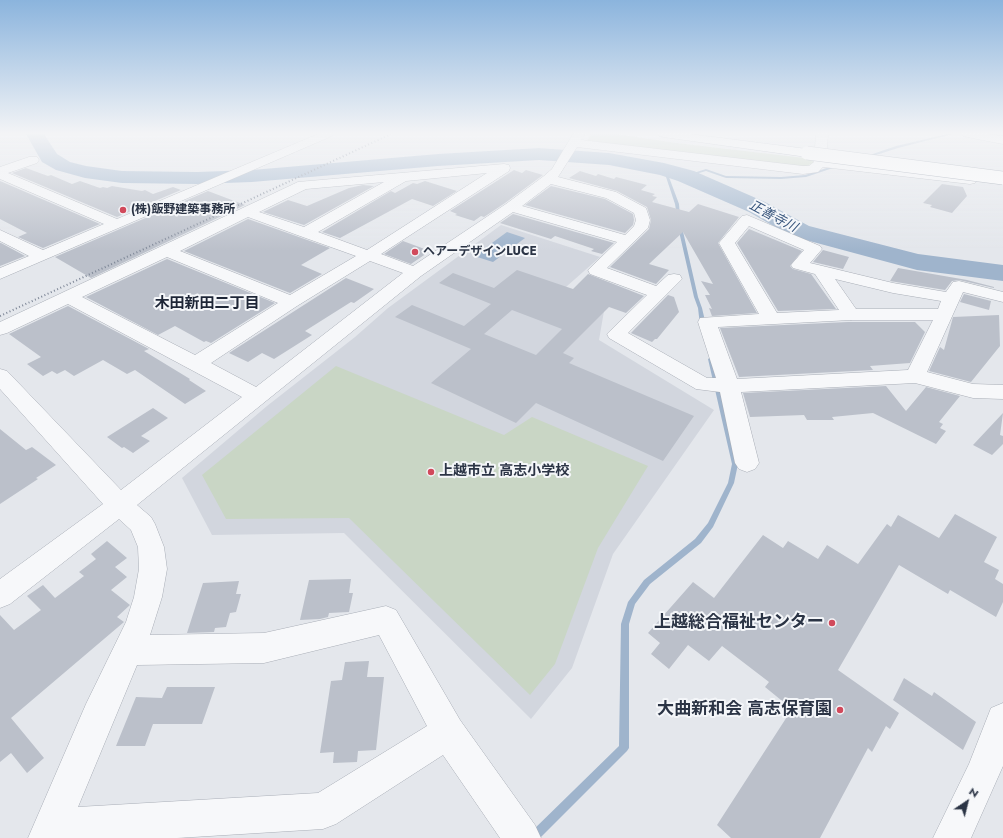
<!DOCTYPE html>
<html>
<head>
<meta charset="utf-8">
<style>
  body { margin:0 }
  #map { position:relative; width:1003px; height:838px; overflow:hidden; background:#e4e7ec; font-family:Jost,sans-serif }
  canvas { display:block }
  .north { position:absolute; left:947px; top:782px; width:40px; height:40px; -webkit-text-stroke:3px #f4f6f9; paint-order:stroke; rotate:35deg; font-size:11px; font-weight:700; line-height:16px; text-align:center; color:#2b3445 }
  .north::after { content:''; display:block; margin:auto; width:14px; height:18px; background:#2b3445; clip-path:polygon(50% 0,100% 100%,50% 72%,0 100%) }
</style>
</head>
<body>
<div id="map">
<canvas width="1003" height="838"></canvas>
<div class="north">N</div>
</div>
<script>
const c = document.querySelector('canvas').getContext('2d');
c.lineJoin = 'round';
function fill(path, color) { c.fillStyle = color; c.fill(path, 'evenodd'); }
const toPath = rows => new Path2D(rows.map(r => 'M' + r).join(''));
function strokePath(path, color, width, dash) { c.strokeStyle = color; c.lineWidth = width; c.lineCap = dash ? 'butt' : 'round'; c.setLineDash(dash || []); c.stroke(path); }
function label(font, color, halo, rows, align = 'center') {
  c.font = font + ' Jost,"Noto Sans JP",sans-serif'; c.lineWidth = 4; c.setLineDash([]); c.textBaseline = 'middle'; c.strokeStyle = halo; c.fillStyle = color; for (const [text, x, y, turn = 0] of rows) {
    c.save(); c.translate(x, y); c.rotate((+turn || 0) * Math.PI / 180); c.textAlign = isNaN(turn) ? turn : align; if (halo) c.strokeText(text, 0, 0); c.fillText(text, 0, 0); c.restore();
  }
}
fill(toPath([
  [501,225,600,257,558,294,604,311,599,340,714,410,613,554,572,668,531,719,344,533,212,535,182,478,267,406,355,337,388,308]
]), '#d2d6de');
fill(toPath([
  [591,134,616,134,677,143,813,159,813,163,807,166,795,167,587,141],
  [336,366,504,435,532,417,648,466,598,548,555,664,530,695,349,518,226,519,202,475]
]), '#c9d6c5');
fill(toPath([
  [507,232,525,238,493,262,474,256]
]), '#9fb4cc');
fill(toPath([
  [947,134,953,134,898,148,867,158,864,157,896,146,947,134],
  [839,164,842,165,806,177,781,179,726,178,706,171,686,177,684,176,706,169,726,176,781,177,805,175,839,164],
  [663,168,666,169,679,204,680,217,677,216,675,204,663,168],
  [679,226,682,227,698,297,702,308,706,325,705,326,703,327,700,325,698,308,694,297,678,227,679,226],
  [711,357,714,359,738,464,734,483,713,527,701,543,650,584,635,604,629,624,629,748,627,751,540,838,528,838,529,834,619,746,621,624,628,602,644,580,695,539,708,523,728,483,732,464,708,359,711,357]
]), '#9fb4cc');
fill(toPath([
  [26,134,44,134,57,154,70,162,86,166,122,171,197,172,252,170,438,154,539,148,609,153,664,163,694,171,765,202,809,226,918,254,1003,265,1003,281,917,270,791,236,749,212,678,181,660,175,609,165,539,160,438,166,252,182,197,184,122,183,85,178,56,170,42,162,26,134]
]), '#9fb4cc');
fill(toPath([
  [26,168,48,176,51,175,72,184,80,181,100,188,103,187,107,188,112,186,142,191,145,190,153,194,173,187,181,190,117,217,12,173],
  [514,170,522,173,526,170,543,175,505,203,484,217,481,216,474,221,455,215,457,214,450,211],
  [580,171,596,176,598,174,614,179,616,177,647,185,641,190,655,194,652,196,657,197,652,202,689,212,698,204,739,217,718,243,757,313,712,316,709,308,712,309,705,295,710,295,701,281,713,284,683,232,649,264,669,270,656,284,610,267,649,229,651,220,647,207,617,191,569,178],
  [0,181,100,224,43,248,18,237,27,233,0,219],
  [425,181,457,191,433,206,412,199,340,238,322,232,391,191,395,193,413,183,417,184],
  [942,184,963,187,967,196,952,213,930,207,932,205,923,203],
  [363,185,374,186,304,225,263,212,288,200,307,206,349,188],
  [551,186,605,199,633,214,634,220,633,225,625,233,525,205],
  [208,191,245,205,91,278,55,257],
  [513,214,614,243,602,254,591,251,594,249,555,236,551,239,500,223],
  [248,219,330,248,301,265,322,274,290,293,184,251],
  [749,229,802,251,790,266,793,269,811,274,836,309,778,311,737,243],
  [403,241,430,251,411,264,384,254],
  [0,243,1,243,25,256,0,266],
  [823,250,849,257,843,269,813,262],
  [167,259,275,303,211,343,206,341,204,342,175,326,158,335,86,297],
  [898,268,967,280,994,287,994,288,959,280,952,281,945,290,890,281],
  [517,270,573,289,588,274,644,296,626,313,609,307,563,353,574,358,569,363,694,416,663,461,536,403,516,423,431,383,471,349,395,317,412,305,464,326,491,304,439,283,453,273,494,288],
  [512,310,562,329,536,355,484,334],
  [346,278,374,289,354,303,351,302,305,331,312,335,274,359,262,353,248,362,229,353],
  [964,294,991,301,989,310,960,302],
  [668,295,674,297,679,312,657,339,655,339,652,342,631,333],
  [68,306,149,349,144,351,190,379,189,380,206,391,185,404,135,370,127,374,103,360,74,376,65,370,57,374,52,371,43,376,27,364,41,357,9,334],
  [999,315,1000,346,971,382,929,371,940,347,944,350,953,317],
  [848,322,915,322,925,332,910,363,870,366,873,370,739,377,720,328],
  [886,386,906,411,926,387,960,396,939,422,943,424,940,428,946,431,936,444,873,413,832,417,834,420,807,420,804,415,750,417,743,393],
  [153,408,168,418,141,436,150,441,133,453,124,447,122,448,107,437],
  [1003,413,1000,435,1003,436,1003,444,992,455,973,445],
  [0,429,26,450,32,447,56,465,36,478,38,479,0,504],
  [955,514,997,537,984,562,999,570,995,579,1003,584,1003,602,996,617,950,590,948,594,899,565,838,670,899,713,890,729,886,726,872,752,868,748,820,838,731,838,717,825,792,709,765,687,769,682,722,646,709,661,688,645,669,669,651,654,660,643,648,633,693,582,714,598,763,535,783,548,788,541,818,559,827,545,858,564,887,524,891,527,898,515,939,538],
  [107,541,127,558,115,567,127,577,111,590,130,605,117,617,124,622,11,718,44,758,27,773,11,753,0,762,0,615,14,630,41,610,27,596,43,585,55,598,84,576,79,572,96,559,91,554],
  [351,579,349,593,353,593,349,612,329,613,328,617,320,619,300,620,309,580],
  [239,581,236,594,241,594,236,612,230,613,226,627,215,628,214,632,187,633,203,583],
  [369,661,367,677,384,677,376,750,358,751,357,762,333,763,334,752,320,753,331,681,342,680,345,662],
  [904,678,932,696,934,692,976,722,963,750,893,700],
  [167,687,215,687,202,724,153,724,145,746,116,746,136,697,162,698]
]), '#bbc0ca');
const minor = toPath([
  [318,134,334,134,332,136,0,279,0,268,29,256,0,241,0,230,43,250,104,224,0,179,0,167,29,157,37,157,39,160,37,163,8,173,117,219,318,134],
  [573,134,585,134,581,140,803,166,809,166,814,162,816,134,828,134,826,160,975,177,977,180,975,183,970,184,823,167,818,172,803,174,577,147,558,177,616,192,646,208,650,220,648,228,607,268,656,286,668,275,674,274,680,275,682,279,628,333,707,378,716,378,698,322,700,318,759,314,719,243,742,216,747,215,820,246,822,249,810,263,893,283,946,292,953,282,959,281,1003,292,1003,302,963,292,927,372,973,384,1003,385,1003,399,973,398,915,383,741,392,759,463,755,469,747,472,739,469,735,463,720,392,696,389,609,338,607,334,647,295,590,274,588,270,617,242,513,212,421,276,137,505,151,517,155,524,164,547,167,569,162,597,150,635,264,633,386,606,396,610,460,720,535,825,541,838,500,838,443,755,336,824,323,829,177,838,28,838,86,704,126,622,134,597,139,569,138,547,131,530,119,519,10,604,0,608,0,579,103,504,0,389,0,369,7,371,121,490,242,397,68,304,7,333,0,335,0,322,298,182,504,164,509,165,510,168,509,171,381,254,413,266,506,204,544,176,552,169,573,134],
  [487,173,367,250,318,232,406,181,487,173],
  [384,182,304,227,259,212,306,189,384,182],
  [551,184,606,198,634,213,636,220,634,226,625,235,522,206,551,184],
  [248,217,300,236,356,256,290,295,180,251,248,217],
  [749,226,804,250,791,265,793,268,815,274,839,310,777,313,735,243,749,226],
  [167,257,278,303,195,355,82,297,167,257],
  [370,261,403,273,256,387,211,363,297,306,370,261],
  [835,279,893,293,941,301,938,309,856,309,835,279],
  [851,320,933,320,908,370,737,379,718,327,851,320],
  [379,635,427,726,318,793,78,807,137,665,264,663,379,635],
  [1003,703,1003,766,971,838,933,838,969,764,991,708,1003,703]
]);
const major = toPath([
  [961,134,988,134,1003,136,1003,144,967,137,963,136,961,134]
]);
const highway = toPath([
  [657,134,690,134,807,149,811,150,813,153,811,156,807,157,663,137,659,136,657,134]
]);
strokePath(minor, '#a9aeb7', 1);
strokePath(major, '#a3abb8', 1);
strokePath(highway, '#8b94a3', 1);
fill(minor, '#f7f8fa');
fill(major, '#fff');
fill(highway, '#fff');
strokePath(toPath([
  [0,316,391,134]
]), '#7d8696', 2, [1, 2.5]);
const highwayBridge = toPath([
  [807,153,1003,178]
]);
strokePath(highwayBridge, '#8b94a3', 14, []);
strokePath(highwayBridge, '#fff', 13);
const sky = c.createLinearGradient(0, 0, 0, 251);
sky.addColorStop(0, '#8bb4dd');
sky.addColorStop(0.53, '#f3f4f6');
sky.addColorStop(1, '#f3f4f600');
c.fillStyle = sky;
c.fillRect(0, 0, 1003, 251);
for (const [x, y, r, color] of [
  [123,210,4,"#d1495b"],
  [415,252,4,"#d1495b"],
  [431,472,4,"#d1495b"],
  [832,623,4,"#d1495b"],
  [840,710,4,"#d1495b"]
]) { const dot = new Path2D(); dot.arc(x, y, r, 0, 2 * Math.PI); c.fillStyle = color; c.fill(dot); strokePath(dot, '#f4f6f9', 1.5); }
label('bold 12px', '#2b3445', '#f4f6f9', [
  ["(株)飯野建築事務所",131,210],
  ["ヘアーデザインLUCE",423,252]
], 'left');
label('italic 13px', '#34527a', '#f4f6f9', [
  ["正善寺川",773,217,28]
]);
label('bold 14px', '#2b3445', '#f4f6f9', [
  ["上越市立 高志小学校",439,472]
], 'left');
label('bold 15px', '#1d2536', '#f4f6f9', [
  ["木田新田二丁目",207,304]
]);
label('bold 17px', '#2b3445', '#f4f6f9', [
  ["上越総合福祉センター",824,623],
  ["大曲新和会 高志保育園",832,710]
], 'right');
</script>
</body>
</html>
